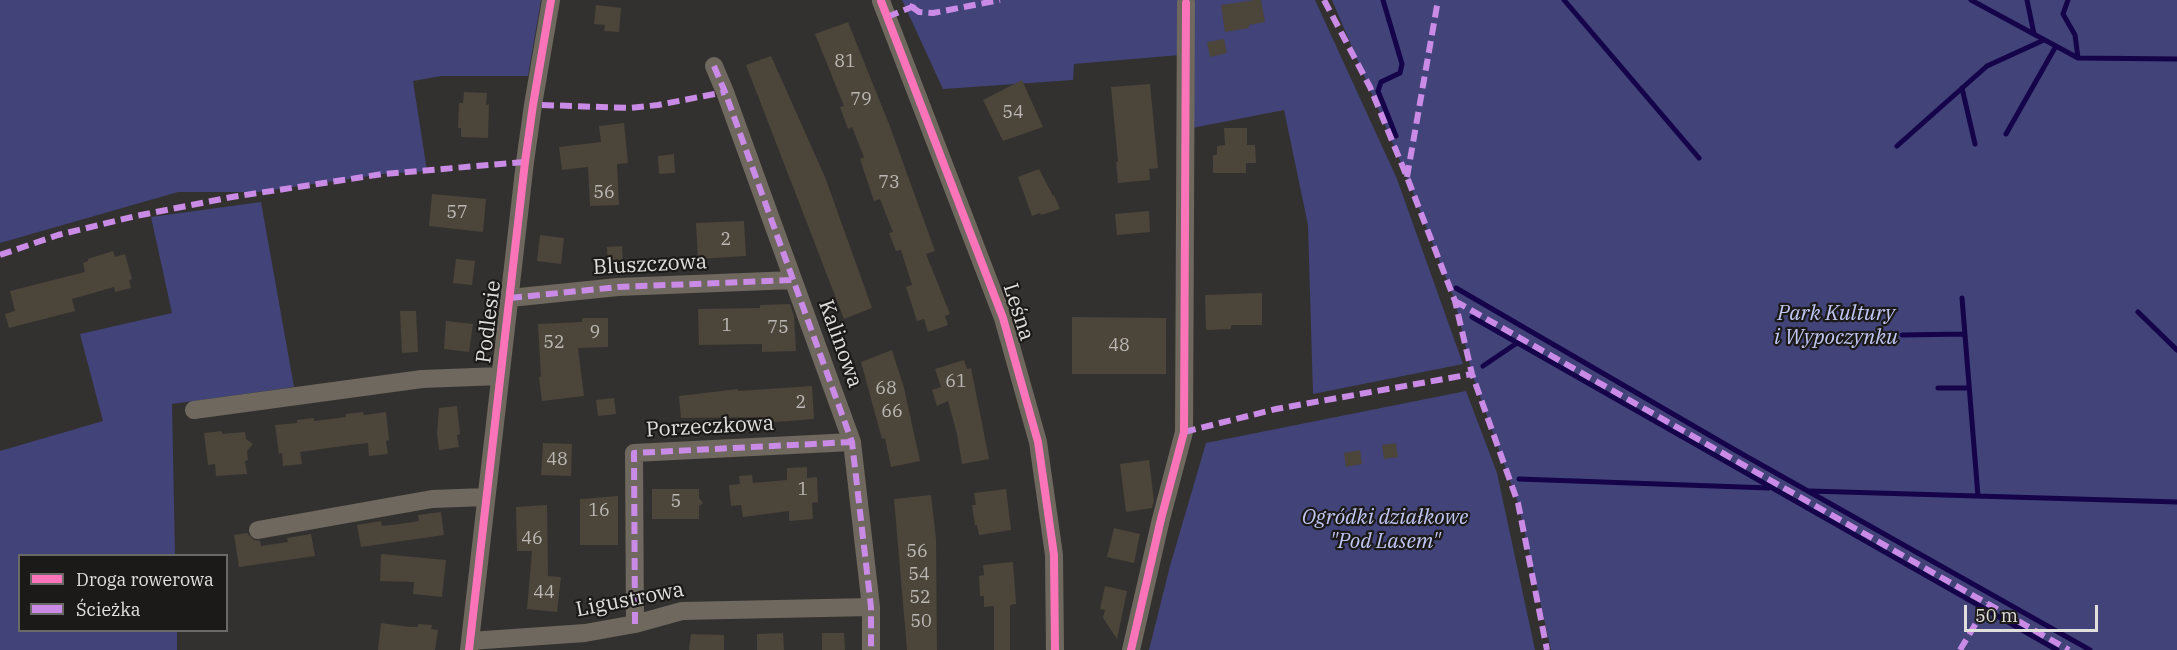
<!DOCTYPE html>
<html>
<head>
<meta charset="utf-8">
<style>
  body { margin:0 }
  #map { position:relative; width:2177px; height:650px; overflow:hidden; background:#33312f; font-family:"IBM Plex Serif",serif }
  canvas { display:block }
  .legend { position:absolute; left:18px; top:554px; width:210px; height:78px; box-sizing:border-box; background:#1b1a18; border:2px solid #6a6966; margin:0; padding:8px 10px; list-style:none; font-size:18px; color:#e0dfdc }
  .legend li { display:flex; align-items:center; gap:12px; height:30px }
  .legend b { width:30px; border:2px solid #6a6966 }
  .scale { position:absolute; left:1964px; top:605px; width:134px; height:27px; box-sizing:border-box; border:3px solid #e0dfdc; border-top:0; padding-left:8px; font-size:18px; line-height:21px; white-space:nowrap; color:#e0dfdc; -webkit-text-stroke:4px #1b1a18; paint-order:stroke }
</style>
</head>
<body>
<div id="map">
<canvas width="2177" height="650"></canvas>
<ul class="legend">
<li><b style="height:8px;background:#fb73b8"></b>Droga rowerowa</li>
<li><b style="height:8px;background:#ca8be6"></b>Ścieżka</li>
</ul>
<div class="scale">50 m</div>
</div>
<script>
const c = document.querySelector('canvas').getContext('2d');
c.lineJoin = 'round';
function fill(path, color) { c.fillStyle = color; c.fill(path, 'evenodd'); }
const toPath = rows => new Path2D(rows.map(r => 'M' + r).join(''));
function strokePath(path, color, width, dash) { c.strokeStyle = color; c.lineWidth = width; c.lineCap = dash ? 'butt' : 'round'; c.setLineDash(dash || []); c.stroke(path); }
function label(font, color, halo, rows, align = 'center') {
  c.font = font + ' "IBM Plex Serif",serif'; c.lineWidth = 4.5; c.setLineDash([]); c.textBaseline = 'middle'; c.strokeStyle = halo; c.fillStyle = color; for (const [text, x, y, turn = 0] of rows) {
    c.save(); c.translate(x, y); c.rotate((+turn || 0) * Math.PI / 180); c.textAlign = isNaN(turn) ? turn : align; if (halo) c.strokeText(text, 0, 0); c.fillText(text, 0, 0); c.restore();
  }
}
fill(toPath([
  [0,0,541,0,528,76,441,76,413,81,427,171,383,174,258,192,178,192,0,243],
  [902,0,1315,0,1397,179,1463,364,1313,394,1308,225,1284,110,1192,128,1180,55,1074,64,1073,80,943,89],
  [1332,0,2177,0,2177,650,1551,650,1518,503,1472,374,1455,301,1407,177],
  [261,202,294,387,172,404,175,555,20,556,20,630,177,631,177,650,0,650,0,451,103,421,80,334,172,313,151,217],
  [1466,391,1497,473,1535,650,1149,650,1170,566,1206,443]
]), '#414379');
strokePath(toPath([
  [1383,0,1402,64,1400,73,1381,82,1378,91,1396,136],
  [1564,0,1699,158],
  [1971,0,2078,58,2177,59],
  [2027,0,2034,34],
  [2068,0,2063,14,2075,35,2078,58],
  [1962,88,1975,144],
  [2006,134,2056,46],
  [1897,146,1987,66,2044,40],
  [1456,288,1735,450,2090,650],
  [1962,298,1978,496],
  [2138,312,2177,350],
  [1472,317,2057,650],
  [1902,335,1965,334],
  [1483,366,1517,343],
  [1938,388,1969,388],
  [1519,479,1769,488],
  [1810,491,2177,502]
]), '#150449', 5);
fill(toPath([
  [1255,0,1261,0,1265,22,1249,25,1249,28,1225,32,1221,5],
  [596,5,621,8,619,32,604,31,605,25,594,24],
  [848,22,889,124,935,251,926,254,950,314,945,316,948,325,928,332,924,319,917,321,906,287,912,285,901,250,896,251,889,233,893,232,880,199,874,201,860,159,864,157,852,127,848,129,840,107,844,106,815,34],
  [1224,39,1227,53,1210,57,1207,42],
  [771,56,825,177,872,308,844,319,746,65],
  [1022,80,1043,127,1003,141,983,100],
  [1150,84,1158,168,1149,169,1150,180,1118,183,1116,162,1118,162,1111,87],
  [464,92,487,93,486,105,489,104,488,138,461,137,461,128,458,128,459,103,463,103],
  [624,123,628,163,617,164,619,205,590,206,588,167,562,170,559,147,601,142,599,126],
  [1224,128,1247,128,1247,145,1255,145,1256,163,1246,163,1246,173,1213,173,1213,155,1217,155,1217,146,1225,145],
  [674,154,675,173,659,174,658,156],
  [1039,169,1053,196,1054,195,1060,209,1041,215,1040,213,1032,216,1018,177],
  [432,194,486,199,483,232,429,226],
  [1149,211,1150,232,1117,235,1115,214],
  [744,221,746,256,698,259,696,223],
  [540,235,564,238,561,264,537,261],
  [622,246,623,269,608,270,607,247],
  [113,251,115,257,125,254,132,279,129,280,131,288,115,292,114,287,72,299,75,311,9,328,5,314,15,311,10,291,85,272,83,263,88,261,88,259],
  [456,259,475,261,472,285,453,283],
  [1262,293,1262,325,1231,325,1231,329,1206,330,1205,295],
  [790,304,794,316,796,351,762,352,762,344,699,345,698,309,760,308,760,305],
  [400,311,416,311,418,352,402,353],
  [1072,317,1166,318,1166,374,1072,374],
  [582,318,608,318,608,347,578,348,584,396,542,401,539,377,541,376,538,324,582,322],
  [446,321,473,324,469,352,444,349],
  [892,350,904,388,920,461,891,467,885,438,882,439,861,362],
  [964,360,967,369,971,368,989,459,962,464,957,434,948,401,937,406,932,390,941,387,935,369],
  [812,386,814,419,763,423,762,417,681,418,679,396,738,389,738,391],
  [614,398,616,414,598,416,596,400],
  [457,406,460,434,457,435,459,447,439,450,437,433,439,408],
  [363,412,364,415,386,412,389,440,386,441,388,454,369,456,368,443,350,445,300,452,302,464,283,466,282,453,279,454,275,425,297,423,297,420,314,418,314,421,331,419,346,417,346,414],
  [222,431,222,434,245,432,246,439,253,444,247,451,248,460,245,461,247,474,216,476,215,464,208,465,204,433],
  [543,443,572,444,571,476,541,475],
  [1396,443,1398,457,1384,459,1382,445],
  [1360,450,1362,464,1346,467,1344,453],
  [1149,460,1154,501,1152,508,1126,512,1120,464],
  [807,467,807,478,817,477,818,502,812,503,813,519,789,521,789,511,743,517,741,505,731,506,729,485,740,484,739,476,752,475,753,483,787,480,787,468],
  [652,489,699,489,699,498,703,503,699,506,699,519,652,519],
  [1006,489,1011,530,979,535,977,525,975,525,972,505,976,505,974,493],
  [931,495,936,539,937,650,907,650,894,499],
  [618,496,618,545,580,545,580,499],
  [547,505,548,576,561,577,557,612,527,609,532,551,517,551,516,507],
  [441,512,444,535,361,547,357,525,381,521,382,526,400,524,419,521,418,515],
  [1114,528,1140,534,1134,563,1107,557],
  [247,533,254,540,260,541,261,546,288,542,287,538,311,534,315,556,239,567,234,535],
  [381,554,446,560,442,597,413,594,414,582,380,581],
  [1013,562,1016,604,1010,605,1010,650,994,650,994,606,984,607,984,596,980,596,979,576,984,575,983,565],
  [1105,586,1127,591,1117,639,1103,618,1105,610,1100,609],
  [381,623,410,627,418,627,418,624,432,625,431,629,438,630,435,650,378,650],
  [783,633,784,650,757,650,757,634],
  [822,633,844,633,845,650,822,650],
  [691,634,724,635,724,650,689,650]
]), '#4b453a');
strokePath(toPath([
  [881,1,1003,318,1038,442,1054,555,1055,650],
  [714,66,725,92,852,442,871,607,871,650],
  [510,298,618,287,793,280],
  [194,410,422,379,500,376],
  [258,530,432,499,486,497],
  [635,624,634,453,852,442],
  [470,641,585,633,635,624,682,611,871,607],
  [469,650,525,162,533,105,551,0],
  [1131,650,1161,519,1184,432,1186,3]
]), '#6e685e', 18);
strokePath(toPath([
  [1324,0,1370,87,1407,177,1455,301,1472,374,1518,503,1547,650],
  [912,7,919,12,933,13,1000,0],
  [887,17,912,7,915,0],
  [714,66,725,92,852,442,871,607,871,650],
  [542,105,630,108,658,105,725,92],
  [1407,177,1438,0],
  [0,255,58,235,136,216,232,197,383,174,525,162],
  [510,298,618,287,793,280],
  [1455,301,2069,650],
  [1184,432,1276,409,1472,374],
  [635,624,634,453,852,442],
  [1960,650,1988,603]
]), '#ca8be6', 6, [12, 6]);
strokePath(toPath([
  [881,1,1003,318,1038,442,1054,555,1055,650],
  [469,650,525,162,533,105,551,0],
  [1131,650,1161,519,1184,432,1186,3]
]), '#fb73b8', 8);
label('18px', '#bbb8b4', null, [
  ["81",845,62],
  ["79",861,100],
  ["54",1013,113],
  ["73",889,183],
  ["56",604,193],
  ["57",457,213],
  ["2",726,240],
  ["1",727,326],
  ["75",778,328],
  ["9",595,333],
  ["52",554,343],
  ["48",1119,346],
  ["61",956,382],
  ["68",886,389],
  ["2",801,403],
  ["66",892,412],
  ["48",557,460],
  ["1",803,490],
  ["5",676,502],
  ["16",599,511],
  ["46",532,539],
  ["56",917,552],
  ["54",919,575],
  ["44",544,593],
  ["52",920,598],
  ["50",921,622]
]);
label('21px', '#e0dfdc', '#1b1a18', [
  ["Bluszczowa",650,265,-3],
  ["Leśna",1018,312,72],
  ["Podlesie",489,322,-83],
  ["Kalinowa",840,344,70],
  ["Porzeczkowa",710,427,-3],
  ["Ligustrowa",630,600,-11]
]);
label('italic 21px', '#c2c8f5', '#1b1a18', [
  ["Park Kultury",1836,314],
  ["i Wypoczynku",1836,338],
  ["Ogródki działkowe",1385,518],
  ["\"Pod Lasem\"",1385,542]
]);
</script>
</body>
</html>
